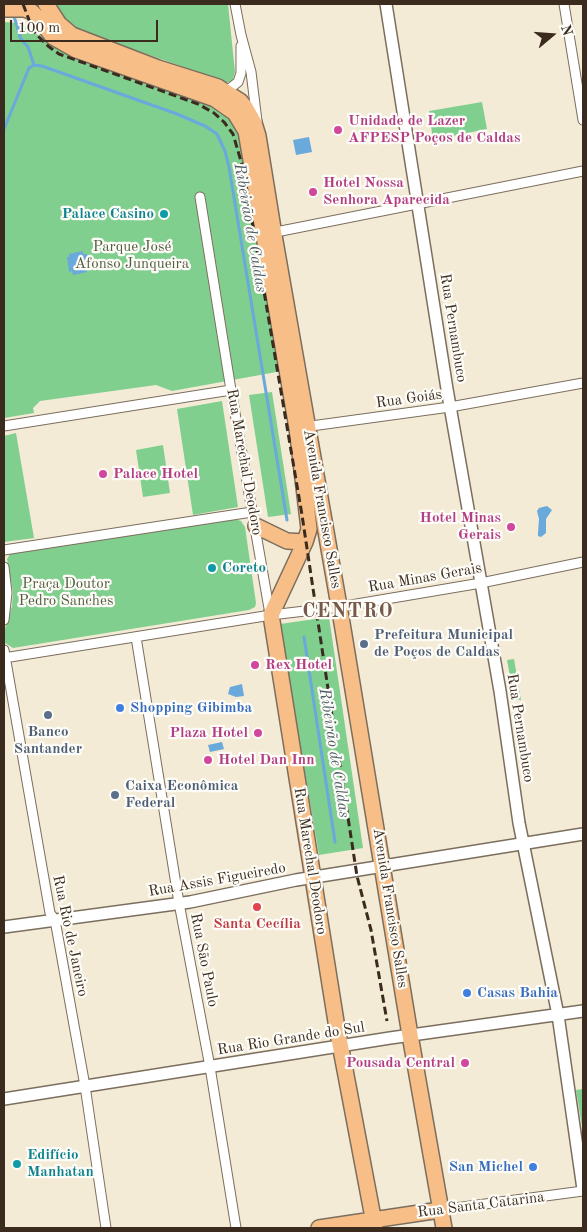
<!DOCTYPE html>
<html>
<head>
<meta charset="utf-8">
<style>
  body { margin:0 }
  #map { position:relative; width:587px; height:1232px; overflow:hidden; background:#f4ebd6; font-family:"Old Standard TT",serif }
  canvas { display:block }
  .frame { position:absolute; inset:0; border:5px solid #3b2a1e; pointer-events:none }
  .north { position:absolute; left:527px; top:10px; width:50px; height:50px; -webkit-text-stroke:4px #fdfcf7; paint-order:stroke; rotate:72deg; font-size:14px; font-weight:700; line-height:20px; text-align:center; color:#3b2a1e }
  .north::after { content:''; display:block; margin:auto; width:18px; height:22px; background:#3b2a1e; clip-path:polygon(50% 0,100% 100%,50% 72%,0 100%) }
  .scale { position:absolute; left:10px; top:20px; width:148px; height:22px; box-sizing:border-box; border:2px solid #3b2a1e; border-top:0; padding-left:6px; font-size:15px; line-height:18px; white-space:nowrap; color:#3b2a1e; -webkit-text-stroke:4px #fdfcf7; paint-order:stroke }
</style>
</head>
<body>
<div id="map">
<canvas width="587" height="1232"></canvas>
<div class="frame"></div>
<div class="north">N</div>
<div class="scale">100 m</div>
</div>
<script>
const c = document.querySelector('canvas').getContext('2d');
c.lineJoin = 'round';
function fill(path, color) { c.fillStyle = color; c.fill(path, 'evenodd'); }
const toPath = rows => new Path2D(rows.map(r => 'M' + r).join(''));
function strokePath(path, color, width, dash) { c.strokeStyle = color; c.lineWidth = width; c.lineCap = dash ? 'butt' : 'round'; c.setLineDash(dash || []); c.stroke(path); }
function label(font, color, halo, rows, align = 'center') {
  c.font = font + ' "Old Standard TT",serif'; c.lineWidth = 4.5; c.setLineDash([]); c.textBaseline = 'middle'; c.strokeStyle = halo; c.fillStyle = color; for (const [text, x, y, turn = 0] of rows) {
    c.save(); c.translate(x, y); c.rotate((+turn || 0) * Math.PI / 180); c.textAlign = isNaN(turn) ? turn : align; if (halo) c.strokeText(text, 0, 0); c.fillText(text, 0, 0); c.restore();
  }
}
fill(toPath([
  [57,4,228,4,235,72,233,79,231,82,226,82,81,31,73,26,61,15],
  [4,22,20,23,56,47,188,93,228,113,240,131,282,371,172,391,156,385,40,401,33,408,34,413,4,418],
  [482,102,487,129,433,140,429,111],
  [272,392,291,514,268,517,249,395],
  [222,401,238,507,193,515,177,409],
  [16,433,34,538,4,542,4,436],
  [163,445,170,493,143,497,136,450],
  [235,519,241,521,245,527,256,603,255,607,249,610,13,648,5,643,4,632,12,606,13,592,7,559,10,554],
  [329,617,363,848,319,855,280,624],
  [514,659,521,700,514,699,507,660],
  [583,1089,583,1132,576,1090]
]), '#80cf8f');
fill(toPath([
  [309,137,312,152,296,155,293,140],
  [83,251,83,254,87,254,89,268,86,268,87,272,73,275,72,271,69,272,67,257,69,257,69,254],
  [547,506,552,510,546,519,546,533,541,537,538,536,538,533,539,519,537,511,539,508],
  [242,684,244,696,236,697,228,694,230,687],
  [222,742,224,749,210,752,208,745]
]), '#69a9dc');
strokePath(toPath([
  [13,13,21,39,28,47,34,65],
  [34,65,42,66,177,114,205,126,217,134,225,151,229,167,287,520],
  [4,129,29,68,34,65],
  [304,637,335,842]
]), '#69a9dc', 3);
const minor = toPath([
  [235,4,241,35,251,72,257,121],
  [564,4,583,120],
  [223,94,238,82,241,73,241,46],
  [200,197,231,390,270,614],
  [271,233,583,171],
  [4,426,231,390],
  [304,427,450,407,583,383],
  [4,550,252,512],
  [4,567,7,593,4,620],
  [136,637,179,903,210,1067,236,1228],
  [4,650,50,913,55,920,85,1086,106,1228],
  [4,658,271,615,339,607,481,583,583,562],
  [440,1210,583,1191]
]);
const tertiary = toPath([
  [386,4,447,389,500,691,519,823,558,1015,583,1189],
  [4,927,190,902,296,880,583,834],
  [4,1099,390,1038,583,1011]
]);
const primary = toPath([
  [46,4,59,24,72,35,158,68,218,87,240,101,245,107,254,123,258,136,275,241,342,623,410,1035,444,1228],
  [4,9,25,9,32,12,40,20,53,37,76,50,215,99,235,113,246,131,297,428,309,529,305,542,271,615,337,1028,375,1228],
  [256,526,287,541,305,542],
  [319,1228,440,1210]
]);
strokePath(minor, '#7c6e5e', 11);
strokePath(tertiary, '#7c6e5e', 14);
strokePath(primary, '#7c6e5e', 18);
strokePath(minor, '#fff', 9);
strokePath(tertiary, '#fff', 11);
strokePath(primary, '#f7be87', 15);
strokePath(toPath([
  [23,4,31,25,36,34,48,46,59,54,198,104,214,113,224,122,233,134,243,168,302,515,333,722],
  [339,759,357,876,371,930,387,1021]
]), '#3b2a1e', 3, [8, 4]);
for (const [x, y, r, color] of [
  [338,130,5,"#d1479c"],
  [313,192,5,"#d1479c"],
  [164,214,5,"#0f9aa8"],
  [103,474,5,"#d1479c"],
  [511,527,5,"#d1479c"],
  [212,568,5,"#0f9aa8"],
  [364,644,5,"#5c6f8a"],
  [255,665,5,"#d1479c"],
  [120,708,5,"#3f7fe0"],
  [48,715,5,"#5c6f8a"],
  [258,733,5,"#d1479c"],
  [208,760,5,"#d1479c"],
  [115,795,5,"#5c6f8a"],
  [257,907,5,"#e0444e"],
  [467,993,5,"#3f7fe0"],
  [465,1063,5,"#d1479c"],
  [17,1164,5,"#0f9aa8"],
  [533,1167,5,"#3f7fe0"]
]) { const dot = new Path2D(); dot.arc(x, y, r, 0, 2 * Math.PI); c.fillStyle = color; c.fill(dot); strokePath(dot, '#fdfcf7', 2); }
label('bold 15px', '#b23c85', '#fdfcf7', [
  ["Unidade de Lazer",348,121],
  ["AFPESP Poços de Caldas",348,138],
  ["Hotel Nossa",323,183],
  ["Senhora Aparecida",323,200],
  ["Palace Hotel",113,474],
  ["Hotel Minas",501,518,"right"],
  ["Gerais",501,535,"right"],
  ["Rex Hotel",265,665],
  ["Plaza Hotel",248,733,"right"],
  ["Hotel Dan Inn",218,760],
  ["Pousada Central",455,1063,"right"]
], 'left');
label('bold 15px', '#0d838f', '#fdfcf7', [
  ["Palace Casino",154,214,"right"],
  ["Coreto",222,568],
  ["Edifício",27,1155],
  ["Manhatan",27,1172]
], 'left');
label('15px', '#505c40', '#fdfcf7', [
  ["Parque José",132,247],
  ["Afonso Junqueira",132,264],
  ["Praça Doutor",66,584],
  ["Pedro Sanches",66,601]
]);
label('15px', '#3b2a1e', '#fdfcf7', [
  ["Rua Pernambuco",453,328,81],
  ["Rua Goiás",409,399,-8],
  ["Rua Marechal Deodoro",244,462,80],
  ["Avenida Francisco Salles",322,509,80],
  ["Rua Minas Gerais",425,578,-10],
  ["Rua Pernambuco",520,728,81],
  ["Rua Marechal Deodoro",310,861,81],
  ["Rua Assis Figueiredo",217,880,-10],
  ["Avenida Francisco Salles",390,908,81],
  ["Rua Rio de Janeiro",70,936,78],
  ["Rua São Paulo",204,960,79],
  ["Rua Rio Grande do Sul",291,1039,-9],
  ["Rua Santa Catarina",481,1205,-7]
]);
label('bold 15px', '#4e5e75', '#fdfcf7', [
  ["Prefeitura Municipal",374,635],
  ["de Poços de Caldas",374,652],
  ["Banco",48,732,"center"],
  ["Santander",48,749,"center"],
  ["Caixa Econômica",125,786],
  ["Federal",125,803]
], 'left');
label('bold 15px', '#366cbe', '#fdfcf7', [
  ["Shopping Gibimba",130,708],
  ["Casas Bahia",477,993],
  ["San Michel",523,1167,"right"]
], 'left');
label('bold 15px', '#be3a42', '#fdfcf7', [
  ["Santa Cecília",257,924]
]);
label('italic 16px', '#4d5d6a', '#fdfcf7', [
  ["Ribeirão de Caldas",250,228,80],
  ["Ribeirão de Caldas",334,753,81]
]);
c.letterSpacing = '1px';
label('bold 20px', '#77594a', '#fdfcf7', [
  ["CENTRO",348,612]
]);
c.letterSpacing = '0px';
</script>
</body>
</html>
